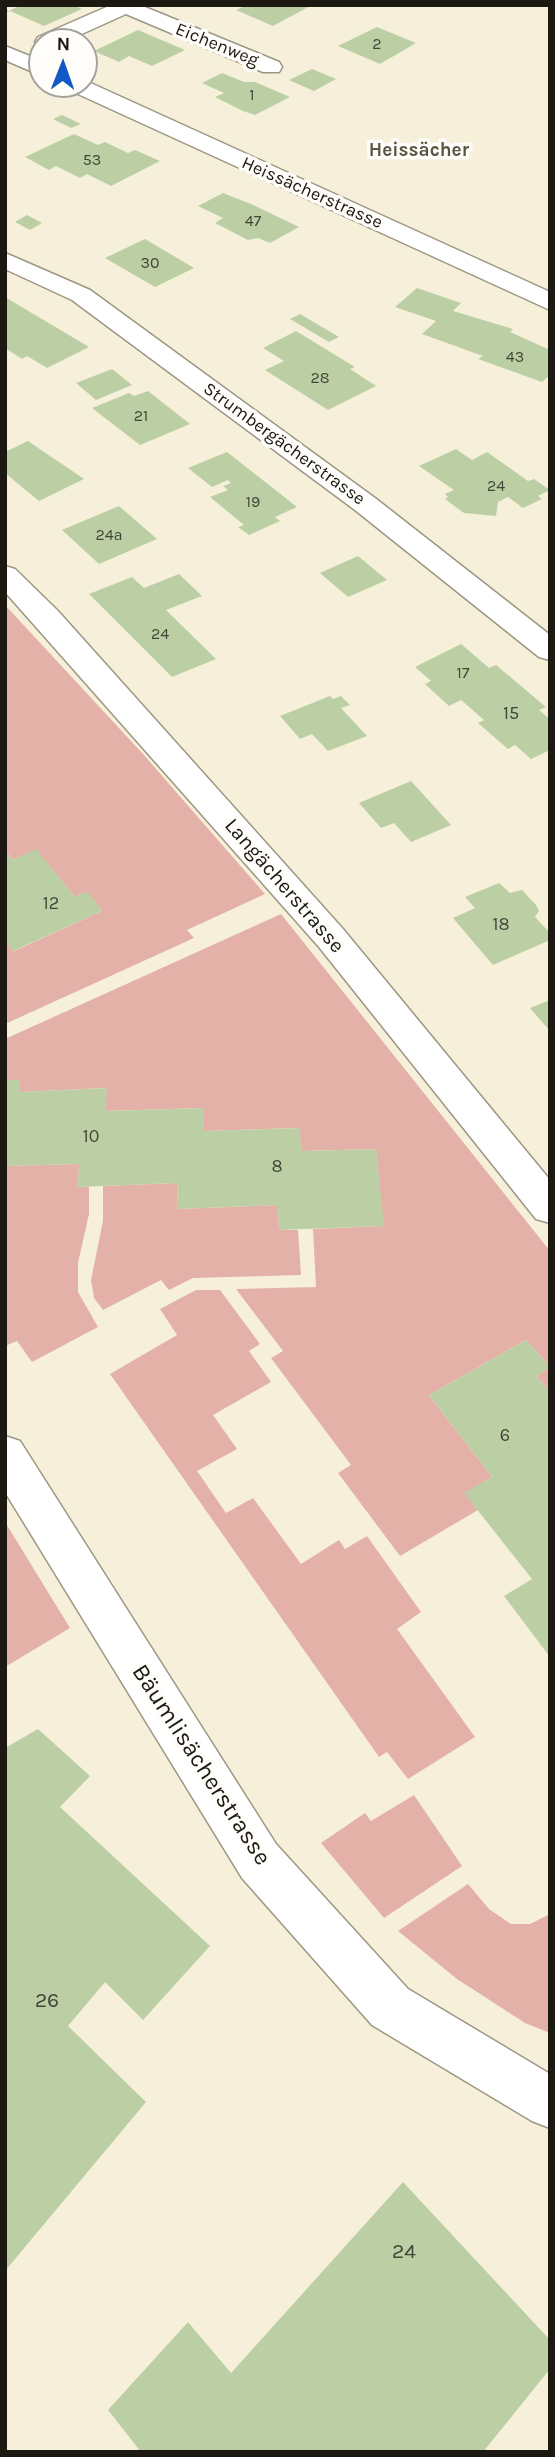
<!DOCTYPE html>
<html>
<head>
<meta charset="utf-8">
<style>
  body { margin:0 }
  #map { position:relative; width:555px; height:2457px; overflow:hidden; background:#f6f0da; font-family:Karla,sans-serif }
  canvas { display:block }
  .frame { position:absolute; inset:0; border:7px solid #1b1912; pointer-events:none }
  .north { position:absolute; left:28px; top:28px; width:70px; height:70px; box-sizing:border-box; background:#fefdf9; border:2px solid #a3a29d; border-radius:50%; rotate:1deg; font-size:19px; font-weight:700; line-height:28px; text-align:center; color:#1b1912 }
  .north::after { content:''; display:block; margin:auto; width:24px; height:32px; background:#1159c4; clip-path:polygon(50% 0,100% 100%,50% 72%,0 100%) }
</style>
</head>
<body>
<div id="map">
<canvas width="555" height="2457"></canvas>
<div class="frame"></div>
<div class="north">N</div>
</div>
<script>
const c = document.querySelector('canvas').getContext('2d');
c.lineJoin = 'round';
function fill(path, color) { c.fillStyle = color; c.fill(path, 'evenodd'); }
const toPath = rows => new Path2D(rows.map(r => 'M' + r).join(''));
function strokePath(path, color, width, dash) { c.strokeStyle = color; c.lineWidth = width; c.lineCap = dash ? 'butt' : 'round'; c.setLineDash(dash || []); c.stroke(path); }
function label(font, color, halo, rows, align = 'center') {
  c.font = font + ' Karla,sans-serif'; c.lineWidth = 7; c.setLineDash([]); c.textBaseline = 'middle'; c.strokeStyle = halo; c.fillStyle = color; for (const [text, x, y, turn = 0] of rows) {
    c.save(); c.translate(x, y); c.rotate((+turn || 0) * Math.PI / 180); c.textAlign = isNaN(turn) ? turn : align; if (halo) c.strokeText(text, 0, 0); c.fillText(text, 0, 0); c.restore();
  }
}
fill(toPath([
  [5,605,143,754,265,894,187,930,194,938,5,1024,5,940,14,951,102,911,87,892,75,897,36,850,13,860,5,850],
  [281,914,550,1251,550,1392,536,1376,550,1367,526,1340,429,1395,492,1477,465,1493,478,1510,400,1556,338,1473,351,1465,271,1358,283,1351,236,1289,316,1287,313,1229,383,1226,376,1149,301,1151,299,1128,204,1131,202,1108,106,1111,106,1088,20,1092,20,1080,5,1080,5,1039],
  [79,1164,78,1187,89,1187,89,1214,78,1263,78,1292,98,1327,32,1362,17,1341,5,1346,5,1166],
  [177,1183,178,1209,278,1205,279,1230,298,1230,301,1275,193,1278,169,1290,161,1280,103,1310,94,1298,91,1280,103,1221,103,1186],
  [196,1290,220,1290,260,1344,249,1351,271,1382,213,1415,237,1449,197,1471,226,1513,253,1498,301,1564,339,1540,345,1549,367,1536,421,1612,397,1629,475,1737,408,1779,387,1752,379,1757,110,1374,177,1335,160,1309],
  [5,1522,70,1628,5,1667],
  [414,1795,462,1866,384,1918,321,1843,365,1813,371,1821],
  [468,1884,489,1909,511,1924,530,1924,550,1914,550,2033,525,2023,457,1979,398,1931]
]), '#e4b1a9');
fill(toPath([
  [21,5,73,5,82,9,44,26,10,11,5,13,5,9,9,11],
  [247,5,312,5,273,26,236,10],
  [377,27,416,43,380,64,338,46],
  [138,30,185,50,152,66,129,56,119,62,94,51],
  [312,69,336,79,314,91,289,80],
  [222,73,244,82,255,82,290,97,255,115,243,111,215,97,224,93,202,83],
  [62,115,81,124,71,128,53,119],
  [74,134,98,145,105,142,128,153,135,150,160,161,111,186,87,174,80,178,56,166,49,170,25,157],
  [223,193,251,204,299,227,270,243,258,238,248,240,215,223,223,218,198,206],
  [27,215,42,223,30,230,15,222],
  [145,239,194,268,155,287,105,258],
  [417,288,461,303,453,311,513,329,510,332,550,350,550,375,542,382,478,359,483,356,422,334,436,321,395,307],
  [5,297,89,347,47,368,27,356,22,359,5,348],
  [300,314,339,337,329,342,290,319],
  [296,331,355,367,350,369,376,386,328,410,265,370,284,361,263,348],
  [112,369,132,385,96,400,76,383],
  [148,391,190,424,140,445,92,408,129,393,134,396],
  [28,441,84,479,39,501,5,473,5,452],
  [456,449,472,460,487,452,528,481,534,479,550,490,538,496,542,499,523,508,508,497,498,502,496,516,464,513,445,499,448,497,445,494,454,490,419,466],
  [227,452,250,470,297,507,275,517,280,521,249,535,238,527,244,525,210,497,228,490,223,486,231,483,228,480,212,487,188,468],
  [119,506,157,539,99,564,62,530],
  [358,556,387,580,348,597,320,573],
  [179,574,202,596,166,610,216,659,172,677,89,594,132,577,144,588],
  [461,644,489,668,496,665,546,707,539,710,550,719,550,750,531,759,515,745,508,749,478,723,484,720,461,700,449,706,425,684,431,681,415,667],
  [330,696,333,699,341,696,350,705,341,708,367,736,328,751,312,734,300,739,280,716],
  [411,781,451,825,411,842,394,823,381,828,359,803],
  [36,849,75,897,87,891,102,911,13,951,5,940,5,850,13,860],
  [499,883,510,893,522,890,536,905,539,911,535,917,550,933,550,940,493,965,453,918,475,908,465,897],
  [550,1000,550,1031,530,1008],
  [5,1080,20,1080,20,1092,107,1088,106,1111,203,1108,204,1131,300,1128,301,1151,376,1149,384,1226,279,1230,278,1205,178,1209,177,1183,78,1187,79,1164,5,1166],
  [526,1340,550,1367,536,1376,550,1392,550,1657,504,1596,532,1579,464,1493,492,1477,429,1395],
  [38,1729,90,1776,60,1807,210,1946,143,2020,105,1982,68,2026,146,2102,5,2271,5,1748],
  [403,2182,550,2340,550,2369,483,2452,141,2452,108,2410,188,2322,231,2373]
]), '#bccfa4');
const minor = toPath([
  [111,5,140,5,279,62,282,67,279,72,263,72,126,14,64,42,42,42,42,47,35,42,38,37,111,5],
  [5,46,42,61,42,76,5,60,5,46],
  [84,80,550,292,550,310,67,89,64,84,84,84,84,80],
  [5,253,90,290,375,498,550,635,550,660,539,657,355,510,72,300,5,269,5,253],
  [5,566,15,569,58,611,343,929,550,1180,550,1223,536,1219,319,947,5,592,5,566],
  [5,1436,20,1441,276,1844,408,1989,550,2074,550,2128,532,2121,372,2025,242,1878,5,1492,5,1436]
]);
strokePath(minor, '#9c9783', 3);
fill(minor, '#fff');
label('16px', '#434636', null, [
  ["2",377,44],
  ["1",252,95],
  ["53",92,160],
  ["47",253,221],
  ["30",150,263],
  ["43",515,357],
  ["28",320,378],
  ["21",141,416],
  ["24",496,486],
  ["19",253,502],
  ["24a",109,535],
  ["24",160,634],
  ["17",463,673]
]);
label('18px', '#1b1912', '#fefdf9', [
  ["Eichenweg",217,45,22],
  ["Heissächerstrasse",312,193,24],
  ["Strumbergächerstrasse",284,444,36]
]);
label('18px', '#434636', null, [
  ["15",511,714],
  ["12",51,904],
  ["18",501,925],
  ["10",91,1137],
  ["8",277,1167],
  ["6",505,1436]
]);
label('bold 19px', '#5a5643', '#fefdf9', [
  ["Heissächer",419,151]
]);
label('21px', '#1b1912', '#fefdf9', [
  ["Langächerstrasse",284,886,49]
]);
label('21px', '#434636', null, [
  ["26",47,2001],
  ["24",404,2252]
]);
label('24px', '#1b1912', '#fefdf9', [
  ["Bäumlisächerstrasse",201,1765,57]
]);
</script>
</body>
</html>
